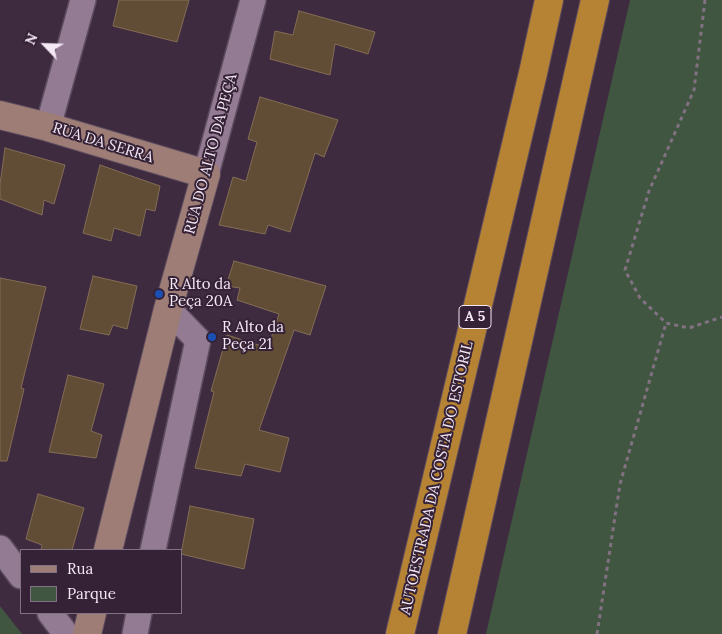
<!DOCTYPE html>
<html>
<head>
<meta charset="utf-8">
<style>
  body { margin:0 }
  #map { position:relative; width:722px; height:634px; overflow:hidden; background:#3f2b40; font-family:Lora,serif }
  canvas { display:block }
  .legend { position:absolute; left:20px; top:549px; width:162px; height:65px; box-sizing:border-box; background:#352236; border:1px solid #827182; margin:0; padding:6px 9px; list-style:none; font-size:15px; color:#f5e8f5 }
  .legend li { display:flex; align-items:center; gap:10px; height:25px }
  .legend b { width:25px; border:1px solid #827182 }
  .north { position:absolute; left:20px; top:20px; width:50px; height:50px; -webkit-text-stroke:4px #352236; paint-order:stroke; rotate:294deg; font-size:14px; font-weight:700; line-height:20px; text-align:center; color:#f5e8f5 }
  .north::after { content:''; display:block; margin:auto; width:18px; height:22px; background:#f5e8f5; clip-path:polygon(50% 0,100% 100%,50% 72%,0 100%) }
</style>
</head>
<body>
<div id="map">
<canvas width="722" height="634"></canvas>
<ul class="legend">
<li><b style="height:6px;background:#9d7d76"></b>Rua</li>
<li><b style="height:14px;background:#405640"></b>Parque</li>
</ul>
<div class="north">N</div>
</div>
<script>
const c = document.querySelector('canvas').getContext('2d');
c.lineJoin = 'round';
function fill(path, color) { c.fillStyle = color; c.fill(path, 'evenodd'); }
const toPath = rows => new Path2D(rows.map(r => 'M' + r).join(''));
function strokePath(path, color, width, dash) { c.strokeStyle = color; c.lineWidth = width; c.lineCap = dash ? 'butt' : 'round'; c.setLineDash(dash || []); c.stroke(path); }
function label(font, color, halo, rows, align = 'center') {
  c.font = font + ' Lora,serif'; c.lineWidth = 4; c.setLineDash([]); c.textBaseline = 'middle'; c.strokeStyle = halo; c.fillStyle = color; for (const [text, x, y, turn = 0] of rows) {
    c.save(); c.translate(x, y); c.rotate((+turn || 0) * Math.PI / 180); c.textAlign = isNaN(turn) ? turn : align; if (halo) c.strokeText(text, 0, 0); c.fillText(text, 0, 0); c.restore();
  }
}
fill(toPath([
  [630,0,722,0,722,634,486,634],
  [0,606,22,634,0,634]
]), '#405640');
const building = toPath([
  [119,0,189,0,177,42,113,26,119,0],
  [299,11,375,32,368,54,335,44,330,75,270,59,275,31,293,35,299,11],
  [260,97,338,120,324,157,315,153,290,232,268,225,265,234,219,225,233,177,246,181,257,142,248,139,260,97],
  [5,148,65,165,54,204,44,200,42,215,0,199,0,184,5,148],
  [100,165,160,186,155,211,146,209,140,236,114,228,111,241,83,233,100,165],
  [234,261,326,286,310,335,294,330,259,430,289,438,280,472,245,464,241,476,195,468,214,392,211,391,227,335,268,348,279,314,237,300,240,288,226,286,234,261],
  [93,276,137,286,127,329,113,325,109,335,80,329,93,276],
  [0,278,46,287,21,388,24,389,7,461,0,461,0,278],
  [68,375,104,384,91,431,102,435,96,458,49,452,68,375],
  [38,494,84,508,72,550,41,550,42,545,26,539,38,494],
  [190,506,254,519,244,569,181,554,190,506]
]);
fill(building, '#614c35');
strokePath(building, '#836d55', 1);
const street = toPath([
  [48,127,83,0],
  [206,174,253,0],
  [0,548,21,576],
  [153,550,198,340,168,309],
  [50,613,66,634],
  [135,634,139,613]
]);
const secondary = toPath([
  [0,115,48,127,206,174,168,309,108,550],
  [87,634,92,613]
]);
const highway = toPath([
  [400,634,533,73,549,0],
  [452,634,595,0]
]);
strokePath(street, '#5b4a5d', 28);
strokePath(secondary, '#5b4a5d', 30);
strokePath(highway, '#5b4a5d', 30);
strokePath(toPath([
  [705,0,694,90,649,191,625,270,640,298,666,323,689,328,722,317],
  [597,634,620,484,666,323]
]), '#827183', 3, [4, 4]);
strokePath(street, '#927b93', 25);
strokePath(secondary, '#9d7d76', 28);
strokePath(highway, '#b68234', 28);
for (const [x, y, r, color] of [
  [159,294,5,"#1a4fb4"],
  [212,337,5,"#1a4fb4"]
]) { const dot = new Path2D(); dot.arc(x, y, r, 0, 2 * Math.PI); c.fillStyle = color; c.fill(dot); strokePath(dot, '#352236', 2); }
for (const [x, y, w] of [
  [475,317,32]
]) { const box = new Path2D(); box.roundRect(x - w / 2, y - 11.5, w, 23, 4); c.fillStyle = '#352236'; c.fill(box); strokePath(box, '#f5e8f5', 1); }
label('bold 14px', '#f5e8f5', null, [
  ["A 5",475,317]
]);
label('15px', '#f5e8f5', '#352236', [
  ["RUA DA SERRA",103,143,17],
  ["RUA DO ALTO DA PEÇA",211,154,-75],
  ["AUTOESTRADA DA COSTA DO ESTORIL",437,478,-77]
]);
label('15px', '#f5e8f5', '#352236', [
  ["R Alto da",169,285],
  ["Peça 20A",169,302],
  ["R Alto da",222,328],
  ["Peça 21",222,345]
], 'left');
</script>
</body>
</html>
